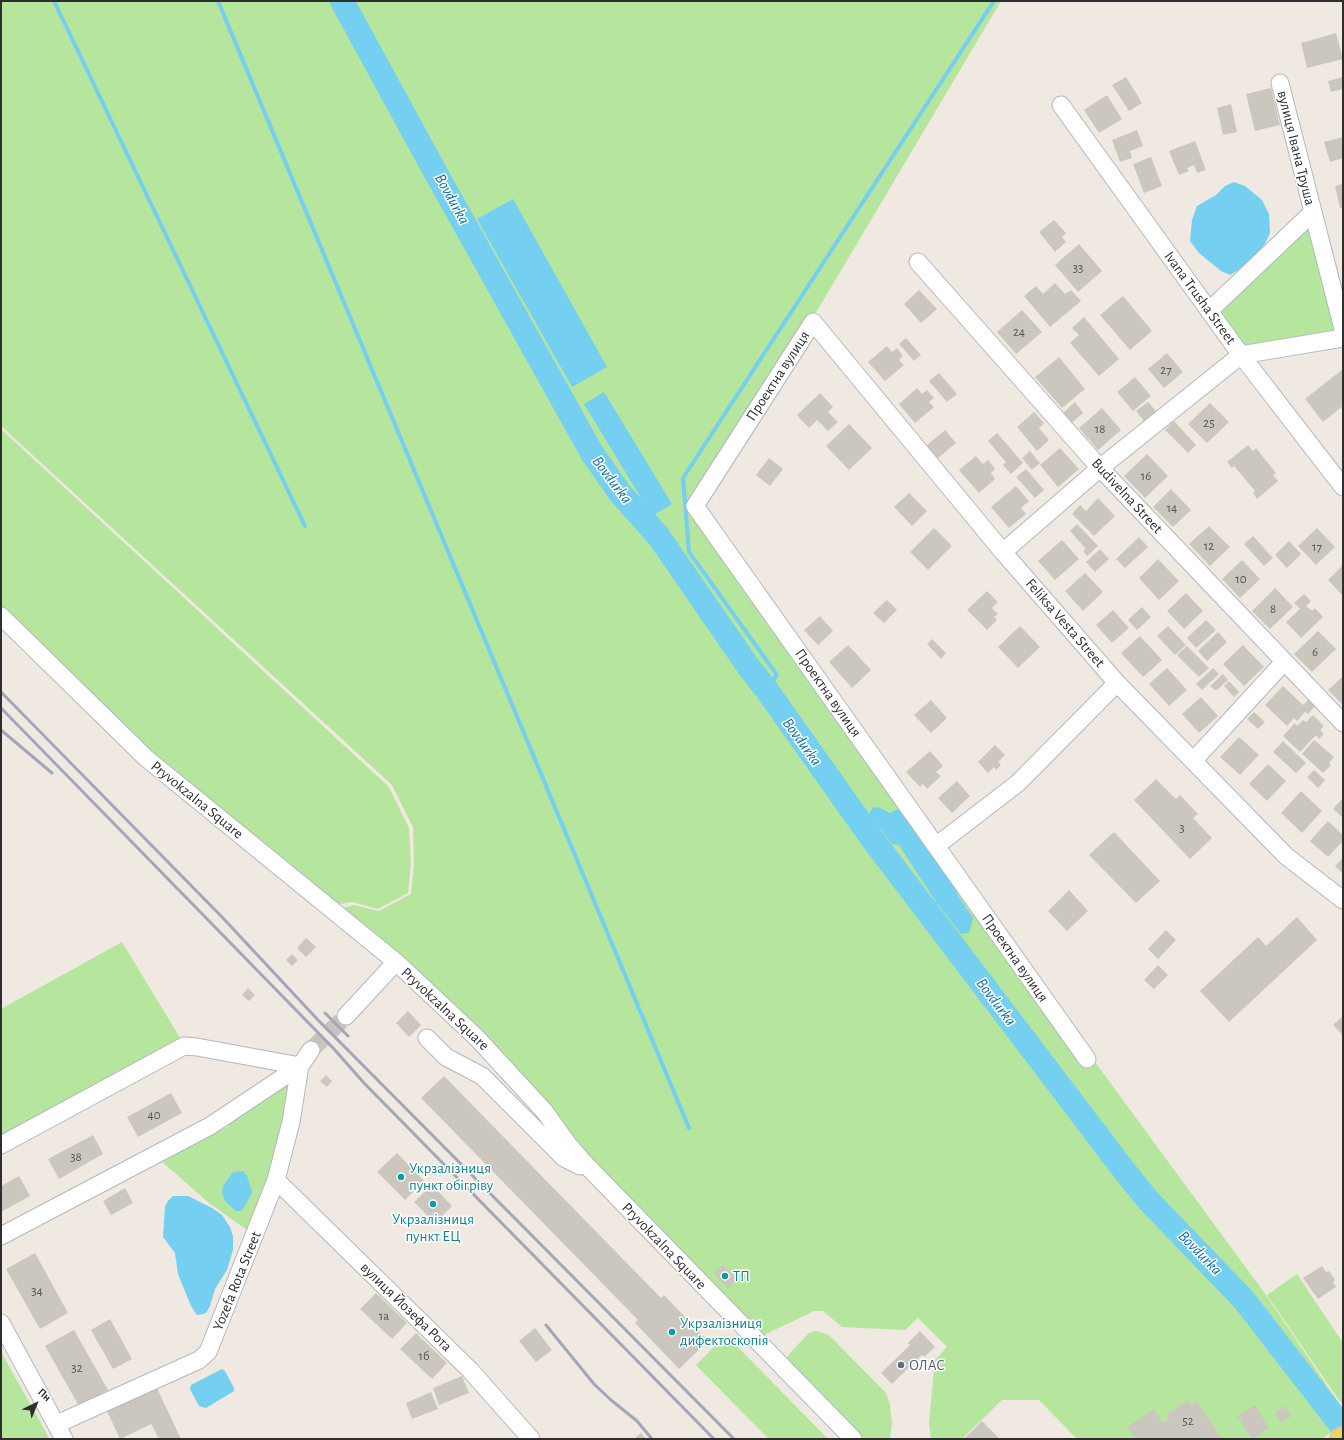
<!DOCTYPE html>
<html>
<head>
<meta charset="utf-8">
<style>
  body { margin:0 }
  #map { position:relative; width:1344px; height:1440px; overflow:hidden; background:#efe9e1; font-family:"Alegreya Sans",sans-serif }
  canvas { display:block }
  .frame { position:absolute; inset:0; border:2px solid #2e2e2e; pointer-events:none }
  .north { position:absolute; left:16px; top:1384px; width:40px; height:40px; -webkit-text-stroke:3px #fff; paint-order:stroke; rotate:43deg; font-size:11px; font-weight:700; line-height:16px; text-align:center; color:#2e2e2e }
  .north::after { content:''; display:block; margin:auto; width:14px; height:18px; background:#2e2e2e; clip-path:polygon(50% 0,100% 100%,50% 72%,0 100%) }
</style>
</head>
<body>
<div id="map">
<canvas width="1344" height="1440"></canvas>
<div class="frame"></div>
<div class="north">Пн</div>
</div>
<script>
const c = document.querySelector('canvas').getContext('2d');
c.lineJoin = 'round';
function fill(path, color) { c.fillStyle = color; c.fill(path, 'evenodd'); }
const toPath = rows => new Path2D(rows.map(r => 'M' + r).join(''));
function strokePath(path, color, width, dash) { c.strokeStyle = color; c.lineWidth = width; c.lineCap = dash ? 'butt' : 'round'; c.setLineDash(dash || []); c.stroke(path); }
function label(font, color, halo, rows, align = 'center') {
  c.font = font + ' "Alegreya Sans",sans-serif'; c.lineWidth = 3; c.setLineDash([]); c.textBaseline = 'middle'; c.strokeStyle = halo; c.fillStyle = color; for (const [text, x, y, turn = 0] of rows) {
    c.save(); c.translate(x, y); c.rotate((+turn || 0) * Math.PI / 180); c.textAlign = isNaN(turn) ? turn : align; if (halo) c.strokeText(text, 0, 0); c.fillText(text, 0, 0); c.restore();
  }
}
fill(toPath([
  [1,1,1001,1,811,321,692,507,1092,1058,1266,1295,1343,1409,1343,1425,1321,1439,1077,1439,1039,1400,1002,1400,962,1439,931,1439,929,1423,935,1360,947,1347,918,1318,905,1330,842,1327,823,1311,814,1311,764,1335,340,909,354,905,379,911,411,894,414,863,413,827,392,785,1,426],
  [1311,220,1340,334,1242,350,1214,312],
  [1,429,389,787,409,828,411,864,408,893,378,909,352,902,335,905,149,754,1,609],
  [122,942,182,1041,1,1141,1,1009],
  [300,1066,254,1235,209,1203,161,1161,229,1126,224,1116],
  [1297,1274,1343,1343,1343,1406,1267,1295],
  [816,1331,829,1335,886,1393,890,1405,892,1424,890,1439,853,1439,786,1360,790,1353,809,1333],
  [726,1335,730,1339,828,1439,769,1439,739,1409,696,1365],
  [1,1352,46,1432,49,1439,1,1439]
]), '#b6e59e');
fill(toPath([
  [1234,182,1245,186,1262,200,1269,214,1270,233,1263,248,1248,264,1230,275,1221,271,1199,253,1190,241,1192,220,1197,206,1216,195,1225,186],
  [513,199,607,367,572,387,477,219],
  [604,392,672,504,652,516,584,404],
  [873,807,880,808,890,813,898,809,910,825,956,888,957,894,973,918,969,933,961,934,936,902,899,845,892,844,869,814],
  [243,1171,247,1176,252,1192,245,1206,241,1211,236,1211,225,1201,222,1192,223,1186,233,1172],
  [173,1196,188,1196,212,1208,222,1215,230,1227,233,1236,233,1250,227,1270,215,1289,210,1306,206,1313,203,1314,197,1315,191,1306,178,1274,175,1253,163,1237,165,1206,168,1201],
  [222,1369,225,1371,234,1388,234,1391,206,1408,199,1406,190,1389,191,1385]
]), '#75cff0');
strokePath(toPath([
  [54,1,305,526],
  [218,1,689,1128],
  [766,689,777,675,689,552,683,478,994,1]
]), '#75cff0', 4);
strokePath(toPath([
  [342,1,432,166,592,453,620,493,659,537,748,666,766,689,873,840,1123,1169,1147,1199,1244,1300,1343,1428]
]), '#75cff0', 24);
fill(toPath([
  [1336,33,1343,59,1307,68,1301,43],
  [1126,77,1142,103,1129,111,1112,85],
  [1343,77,1343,89,1331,92,1328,81],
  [1271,88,1280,125,1255,131,1246,94],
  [1107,95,1122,119,1099,133,1084,110],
  [1231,104,1237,132,1223,135,1217,108],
  [1137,130,1143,146,1130,151,1132,158,1120,162,1112,140],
  [1343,137,1343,158,1330,162,1324,142],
  [1195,141,1206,170,1197,173,1194,165,1187,168,1189,171,1179,175,1169,151],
  [1151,157,1162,186,1144,193,1133,164],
  [1343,184,1343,208,1340,208,1335,186],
  [1054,220,1066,233,1062,237,1066,242,1055,252,1039,232],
  [1079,244,1102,271,1078,292,1055,265],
  [1055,283,1065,294,1071,290,1081,301,1050,327,1024,296,1036,286,1043,294],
  [919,290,937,309,921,323,904,304],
  [1123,296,1152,331,1130,350,1100,315],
  [1022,310,1042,332,1016,354,997,332],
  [1084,317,1119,359,1099,376,1070,343,1079,335,1072,328],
  [906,338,921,355,914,361,899,344],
  [887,346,892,352,897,348,903,356,899,360,904,365,885,381,868,362],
  [1167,353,1183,372,1164,388,1148,369],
  [1059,357,1085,389,1062,408,1035,377],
  [1343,369,1343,406,1323,422,1305,399],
  [939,373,957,394,947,402,929,381],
  [1135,377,1151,396,1133,411,1117,392],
  [917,388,922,394,927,390,934,398,929,402,934,407,915,423,899,404],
  [820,393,833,407,828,412,838,422,828,431,817,420,809,428,797,415],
  [1075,402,1083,413,1070,424,1062,414],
  [1148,402,1156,411,1144,421,1136,411],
  [1210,403,1229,422,1207,443,1188,424],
  [1102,408,1121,430,1098,450,1079,428],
  [1034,412,1044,423,1039,428,1049,440,1037,451,1017,427],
  [1174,421,1196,445,1188,453,1165,430],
  [849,424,872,448,849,470,826,446],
  [945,430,956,443,938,458,926,446],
  [997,433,1023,463,1011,474,1003,465,1006,462,988,441],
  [1248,445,1253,451,1256,448,1276,473,1273,475,1278,481,1257,499,1253,493,1255,491,1234,466,1232,468,1227,462],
  [1060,448,1079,469,1058,487,1040,465],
  [1030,451,1040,463,1032,470,1022,458],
  [1147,454,1168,476,1145,498,1124,476],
  [976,456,983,464,988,460,995,469,991,473,995,479,979,493,959,470],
  [769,458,783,469,770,486,756,475],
  [1026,469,1044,490,1035,498,1016,477],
  [1016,486,1029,501,1021,508,1026,514,1009,528,991,507],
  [1171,489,1191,510,1173,527,1153,507],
  [909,493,927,511,912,526,894,507],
  [1098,498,1115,516,1094,536,1072,514,1080,505,1086,511],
  [1077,524,1098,546,1087,556,1083,551,1086,549,1070,531],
  [1209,526,1230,547,1210,566,1189,544],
  [934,528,952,546,928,570,910,552],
  [1317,528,1335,547,1316,565,1298,546],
  [1253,536,1273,558,1264,566,1244,544],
  [1139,537,1148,547,1125,568,1116,559],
  [1062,540,1079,559,1055,580,1038,561],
  [1289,541,1301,554,1287,568,1275,555],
  [1100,549,1109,559,1095,572,1086,562],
  [1158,559,1179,581,1159,600,1139,578],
  [1242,560,1260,579,1240,598,1222,579],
  [1343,565,1343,596,1328,580],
  [1085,573,1103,592,1083,611,1065,591],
  [1275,588,1293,607,1270,629,1252,611],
  [987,591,998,602,992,608,998,614,994,617,997,620,987,630,967,610],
  [1186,593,1203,611,1184,629,1167,611],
  [1304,594,1311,601,1306,606,1312,611,1315,608,1323,617,1301,638,1286,622,1300,609,1294,603],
  [887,600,897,610,884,623,873,613],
  [1142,607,1151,617,1137,630,1128,620],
  [1113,610,1129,628,1112,643,1096,625],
  [820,616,833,631,818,645,804,630],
  [1206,620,1216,630,1196,648,1187,638],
  [1020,626,1040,647,1018,668,998,647],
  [1168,626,1186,645,1175,655,1157,636],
  [1318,631,1336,649,1312,672,1294,654],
  [1218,632,1227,642,1207,661,1198,651],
  [1140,636,1162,660,1143,677,1121,653],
  [932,639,946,653,941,659,927,644],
  [848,645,871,670,852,688,829,662],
  [1243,645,1264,667,1244,686,1223,664],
  [1187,646,1209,668,1199,677,1177,655],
  [1167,668,1187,690,1169,706,1149,684],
  [1213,668,1219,674,1202,690,1196,684],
  [1223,674,1228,680,1216,691,1210,686],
  [1343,676,1343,705,1328,690],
  [1229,681,1239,692,1234,697,1224,686],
  [1283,686,1303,705,1308,700,1315,706,1308,714,1305,712,1297,721,1294,718,1287,726,1265,705],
  [1201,697,1218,716,1199,733,1182,714],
  [931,700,947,718,931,733,914,715],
  [1254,712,1265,722,1258,729,1247,719],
  [1313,715,1324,726,1320,730,1324,734,1319,739,1316,735,1300,752,1283,736,1295,723,1297,726,1303,720,1306,722],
  [1239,737,1259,755,1240,775,1220,757],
  [1314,740,1334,757,1329,763,1331,765,1323,773,1302,754],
  [1283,741,1306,763,1296,773,1273,752],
  [995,745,1005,755,998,762,1001,765,996,770,994,767,988,773,978,762],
  [930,751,943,766,936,772,941,776,927,789,923,784,920,787,906,772],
  [1268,764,1286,781,1267,801,1249,784],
  [1314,770,1325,780,1318,788,1307,777],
  [1156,779,1176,799,1180,795,1198,814,1193,818,1212,838,1190,859,1134,800],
  [957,781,970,796,952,813,938,798],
  [1301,791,1322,811,1302,833,1281,813],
  [1343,798,1343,818,1333,809],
  [1328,821,1343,835,1343,841,1328,857,1310,841],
  [1114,832,1160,881,1136,903,1089,855],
  [1342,859,1343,860,1343,874,1335,866],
  [1069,890,1088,911,1067,931,1048,911],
  [1297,917,1317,940,1229,1022,1200,991,1258,937,1266,946],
  [1166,930,1176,940,1158,959,1148,949],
  [306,938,316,947,306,957,297,948],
  [292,954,298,960,292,966,286,960],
  [1158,965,1168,975,1154,989,1144,980],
  [248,988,255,995,249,1001,242,995],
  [408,1011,421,1025,409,1037,396,1023],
  [1343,1016,1343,1035,1333,1025],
  [326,1075,332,1081,327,1087,320,1081],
  [444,1076,661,1298,664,1295,708,1341,679,1369,635,1323,638,1320,421,1098],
  [171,1093,182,1113,138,1137,127,1117],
  [93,1135,103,1154,59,1179,48,1159],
  [397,1153,424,1181,405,1200,377,1172],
  [19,1176,30,1196,1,1212,1,1186],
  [432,1185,452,1206,435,1223,414,1202],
  [125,1188,133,1203,111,1215,103,1201],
  [35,1253,68,1313,40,1329,6,1269],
  [723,1265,737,1279,728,1288,714,1273],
  [1322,1266,1326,1272,1329,1271,1335,1280,1333,1282,1336,1287,1318,1299,1303,1278],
  [376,1293,407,1323,392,1339,360,1309],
  [110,1319,132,1359,113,1369,91,1330],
  [535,1328,552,1350,536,1362,519,1341],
  [74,1330,108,1390,79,1406,45,1346],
  [920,1331,935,1347,924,1357,922,1355,892,1384,881,1373,910,1345,908,1343],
  [416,1333,447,1363,432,1379,400,1349],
  [462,1376,469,1393,439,1405,433,1388],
  [157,1388,181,1439,159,1439,151,1424,120,1439,107,1411],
  [431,1392,438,1409,412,1419,406,1403],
  [1188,1400,1191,1405,1197,1401,1222,1439,1135,1439,1127,1427,1154,1409,1163,1423,1169,1419,1166,1415],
  [1255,1405,1269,1428,1252,1439,1237,1416],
  [1285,1406,1291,1416,1281,1423,1275,1413],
  [982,1421,1000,1439,964,1439],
  [641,1433,646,1439,634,1439]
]), '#cbc7bf');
strokePath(toPath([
  [311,1050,346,1016]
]), '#c8c4bd', 17, [17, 8]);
const minor = toPath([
  [1280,83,1343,329],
  [1061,105,1241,355,1343,487],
  [918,262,1100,468,1343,723],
  [1209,311,1313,212],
  [1003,552,1100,468,1241,355,1343,338],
  [1,616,146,758,396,962,477,1038,545,1112,567,1143,588,1167,853,1439],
  [1193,761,1284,662],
  [936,846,1018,783,1117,683],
  [346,1016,396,962],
  [427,1038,446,1057,482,1076,564,1158,580,1166],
  [1087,1059,695,506,813,322,1003,552,1117,683,1286,856,1343,900],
  [1,1145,184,1046,197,1047,300,1066],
  [276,1180,470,1370,531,1439],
  [1,1236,210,1126,300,1066],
  [1,1323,64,1439],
  [57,1424,199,1360,208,1352,276,1180,291,1122,300,1066,311,1050]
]);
const major = toPath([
  [1341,1439,1343,1438]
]);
strokePath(minor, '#b4b7c1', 19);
strokePath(major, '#c9c9c9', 24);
strokePath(minor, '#fff', 17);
strokePath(major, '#f2d163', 22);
strokePath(toPath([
  [1,692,222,917,318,1020,734,1439],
  [1,708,334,1049,364,1083,714,1439],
  [1,730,52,773],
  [325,1013,348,1036],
  [546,1325,594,1384,611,1400,637,1421,652,1439]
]), '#a3a6b8', 3);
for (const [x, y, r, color] of [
  [401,1177,4,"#0f9aa8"],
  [433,1204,4,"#0f9aa8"],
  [725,1276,4,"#0f9aa8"],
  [672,1332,4,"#0f9aa8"],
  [901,1365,4,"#5c6f8a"]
]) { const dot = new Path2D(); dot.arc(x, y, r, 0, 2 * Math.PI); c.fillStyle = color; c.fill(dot); strokePath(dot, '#fff', 1.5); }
label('13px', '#555452', null, [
  ["33",1078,268],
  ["24",1019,332],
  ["27",1166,370],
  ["25",1209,423],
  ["18",1100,429],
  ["16",1146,476],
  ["14",1172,508],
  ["12",1209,546],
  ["17",1317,547],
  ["10",1241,579],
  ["8",1273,609],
  ["6",1315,652],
  ["3",1182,828],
  ["40",154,1115],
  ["38",76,1157],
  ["34",37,1291],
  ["1а",384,1316],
  ["1б",424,1356],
  ["32",77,1368],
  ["52",1188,1421]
]);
label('15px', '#2e2e2e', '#fff', [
  ["вулиця Івана Труша",1296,148,76],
  ["Ivana Trusha Street",1200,298,54],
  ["Проектна вулиця",778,376,-57],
  ["Budivelna Street",1127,496,47],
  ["Feliksa Vesta Street",1065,623,49],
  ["Проектна вулиця",828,693,55],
  ["Pryvokzalna Square",197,800,39],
  ["Проектна вулиця",1015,958,55],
  ["Pryvokzalna Square",445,1009,43],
  ["Pryvokzalna Square",664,1246,46],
  ["Yozefa Rota Street",237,1281,-68],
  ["вулиця Йозефа Рота",406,1307,44]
]);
label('15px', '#0d838f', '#fff', [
  ["Укрзалізниця",409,1168],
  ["пункт обігріву",409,1185],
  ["Укрзалізниця",433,1219,"center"],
  ["пункт ЕЦ",433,1236,"center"],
  ["ТП",733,1276],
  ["Укрзалізниця",680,1323],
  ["дифектоскопія",680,1340]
], 'left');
label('15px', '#4e5e75', '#fff', [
  ["ОЛАС",909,1365]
], 'left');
label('italic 16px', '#0d6fa3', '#fff', [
  ["Bovdurka",452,199,61],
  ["Bovdurka",612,480,53],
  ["Bovdurka",802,742,54],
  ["Bovdurka",996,1002,53],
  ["Bovdurka",1200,1253,46]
]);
</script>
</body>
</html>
